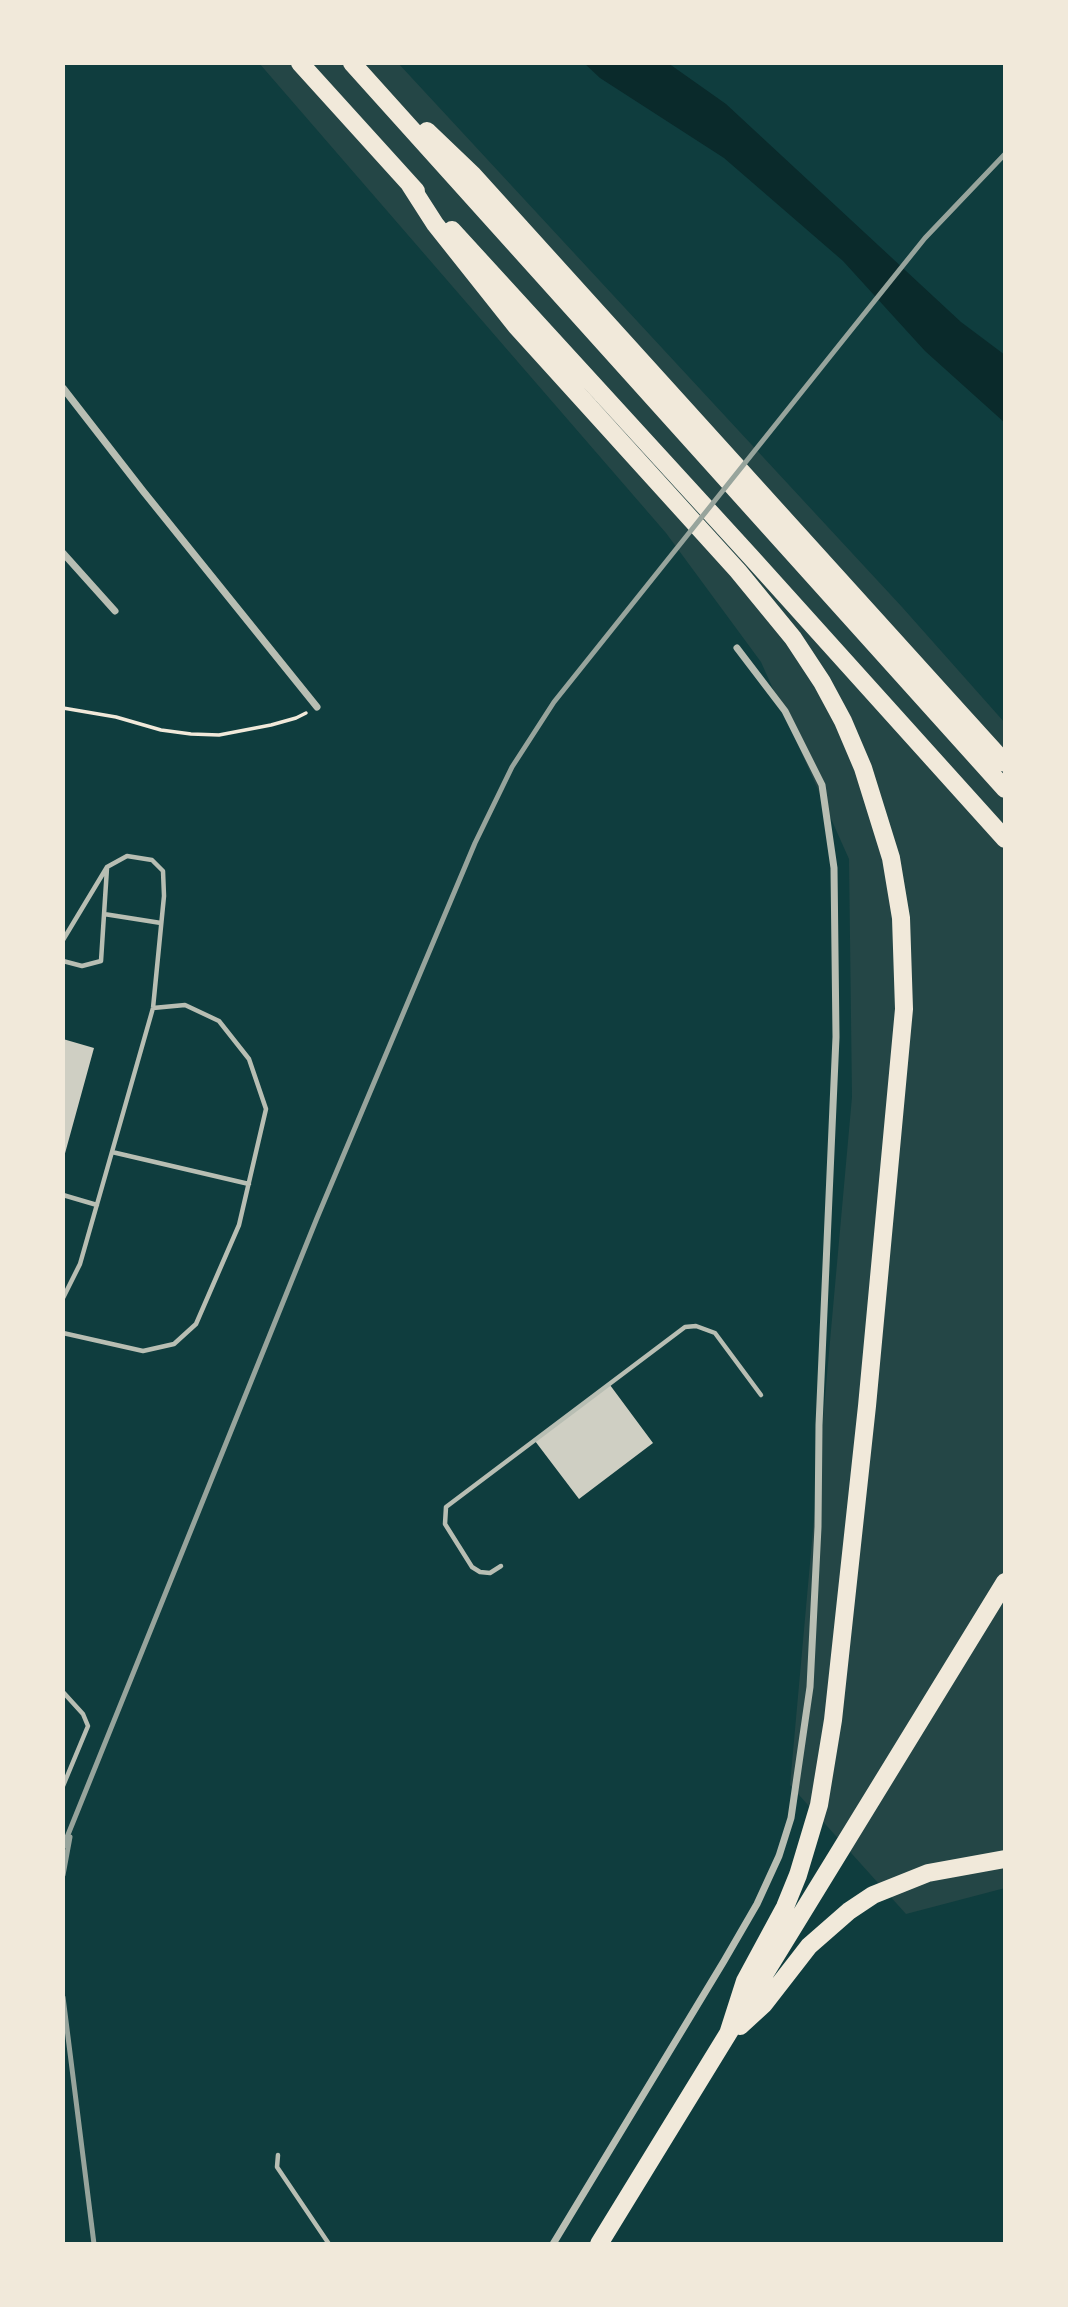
<!DOCTYPE html>
<html>
<head>
<meta charset="utf-8">
<style>
  body { margin:0 }
  #map { position:relative; width:1068px; height:2307px; overflow:hidden; background:#0f3d3e; font-family:"Roboto Condensed",sans-serif }
  canvas { display:block }
  .frame { position:absolute; inset:0; border:65px solid #f1e9da; pointer-events:none }
</style>
</head>
<body>
<div id="map">
<canvas width="1068" height="2307"></canvas>
<div class="frame"></div>
</div>
<script>
const c = document.querySelector('canvas').getContext('2d');
c.lineJoin = 'round';
function fill(path, color) { c.fillStyle = color; c.fill(path, 'evenodd'); }
const toPath = rows => new Path2D(rows.map(r => 'M' + r).join(''));
function strokePath(path, color, width, dash) { c.strokeStyle = color; c.lineWidth = width; c.lineCap = dash ? 'butt' : 'round'; c.setLineDash(dash || []); c.stroke(path); }
fill(toPath([
  [259,63,398,63,902,607,1005,723,1005,1888,906,1914,790,1785,852,1097,849,859,761,662,666,533]
]), '#244646');
fill(toPath([
  [584,63,668,63,726,104,961,322,1005,355,1005,423,925,351,843,261,724,158,600,78]
]), '#0a2a2b');
fill(toPath([
  [63,1039,94,1048,64,1157,63,1157],
  [610,1385,653,1443,579,1499,535,1441]
]), '#cfcfc3');
strokePath(toPath([
  [63,708,116,717,161,730,191,734,219,735,271,725,296,718,306,713]
]), '#f1e9da', 3.5);
strokePath(toPath([
  [104,914,161,923],
  [63,940,107,867,127,856,152,860,163,871,164,896,153,1008,80,1264,63,1298],
  [63,961,82,966,101,961,107,868],
  [112,1152,249,1184],
  [63,1195,97,1205],
  [63,1333,143,1351,174,1344,196,1324,239,1225,266,1109,249,1059,219,1021,185,1005,153,1008],
  [501,1566,490,1573,480,1572,472,1567,445,1524,446,1507,685,1327,696,1326,715,1333,761,1395],
  [63,1692,83,1714,88,1726,63,1786],
  [278,2155,277,2167,329,2244]
]), '#b8beb3', 4.5);
strokePath(toPath([
  [63,388,143,491,317,707],
  [63,553,115,611],
  [553,2244,724,1961,757,1904,779,1856,791,1818,810,1687,818,1527,819,1425,836,1037,834,868,822,785,785,711,737,648]
]), '#b8beb3', 7);
strokePath(toPath([
  [300,63,416,191],
  [352,63,1005,789],
  [427,131,473,175,1005,763],
  [410,185,435,224,516,326,738,571,793,638,822,682,843,721,863,768,891,858,901,918,904,1009,867,1406,833,1720,819,1805,798,1875,785,1907,745,1981,728,2034],
  [452,230,751,557,1005,839],
  [740,2026,764,2004,809,1946,849,1911,873,1895,928,1873,1005,1859],
  [599,2244,1005,1582]
]), '#f1e9da', 18);
strokePath(toPath([
  [63,1847,317,1218,475,843,512,767,554,702,844,339,925,238,1005,154],
  [63,1875,70,1837],
  [63,1997,94,2244]
]), '#97a49c', 5);
</script>
</body>
</html>
